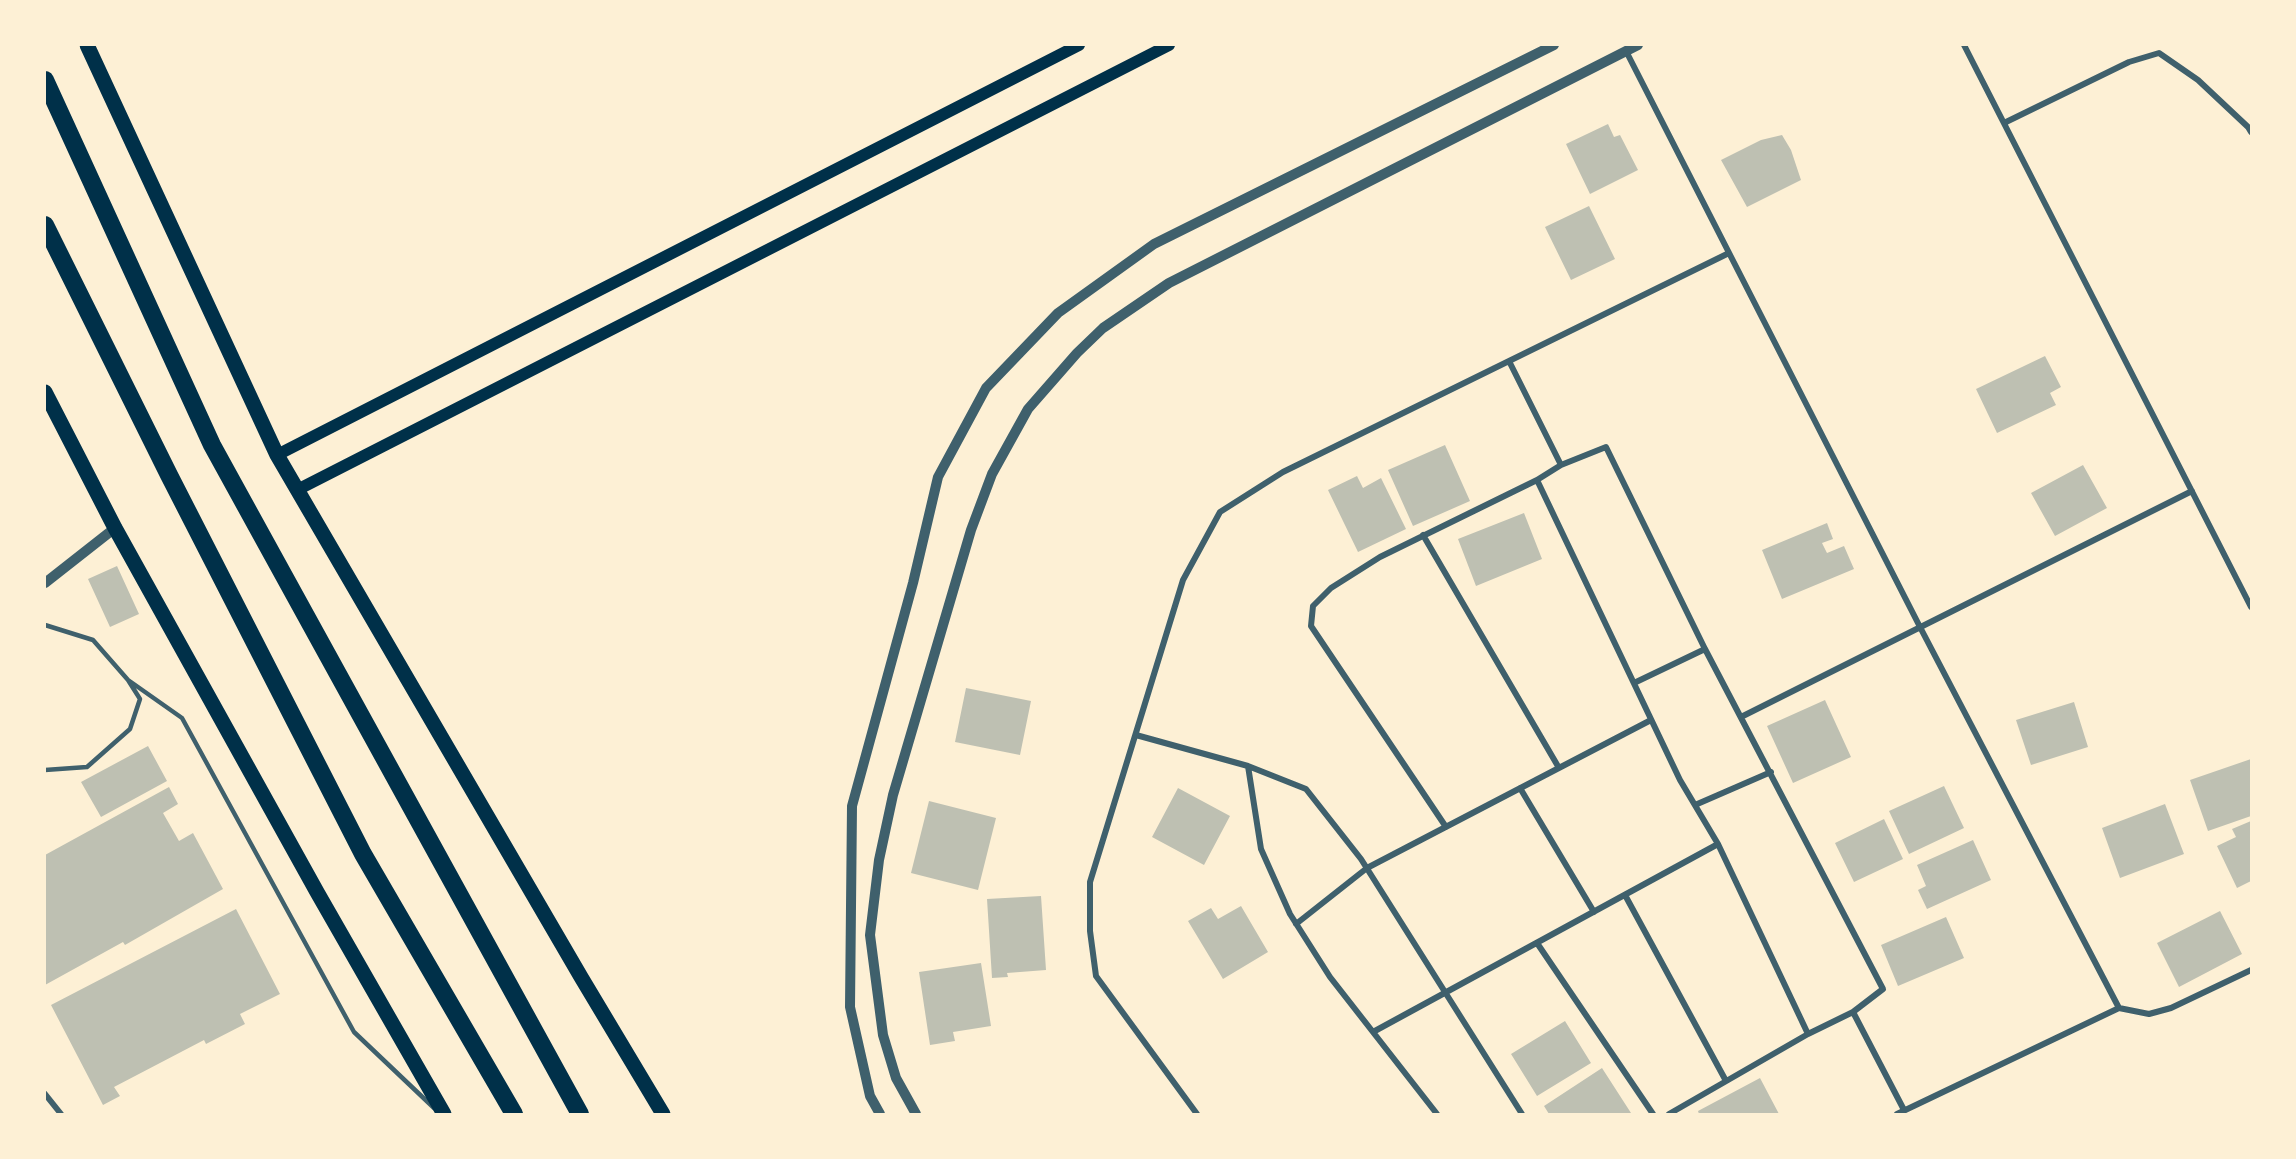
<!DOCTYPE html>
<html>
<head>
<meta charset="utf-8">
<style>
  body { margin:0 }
  #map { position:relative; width:2296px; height:1159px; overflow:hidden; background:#fdf0d5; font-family:Georgia,serif }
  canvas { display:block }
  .frame { position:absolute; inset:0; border:46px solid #fdf0d5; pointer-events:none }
</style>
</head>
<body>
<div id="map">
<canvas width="2296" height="1159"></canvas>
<div class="frame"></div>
</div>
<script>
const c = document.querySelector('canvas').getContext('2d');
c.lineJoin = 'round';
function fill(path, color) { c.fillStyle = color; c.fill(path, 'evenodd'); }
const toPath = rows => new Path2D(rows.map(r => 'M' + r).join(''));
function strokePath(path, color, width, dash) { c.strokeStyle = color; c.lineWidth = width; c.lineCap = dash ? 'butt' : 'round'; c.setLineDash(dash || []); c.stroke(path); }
fill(toPath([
  [1608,124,1614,137,1620,135,1638,170,1590,194,1566,144],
  [1782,135,1791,150,1801,180,1747,207,1721,160,1761,140],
  [1589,206,1615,259,1571,280,1545,227],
  [2045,356,2061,387,2050,393,2056,405,1997,433,1976,389],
  [1445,445,1470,501,1413,526,1388,470],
  [2083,465,2107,508,2055,536,2031,493],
  [1357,476,1363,488,1381,478,1406,529,1358,552,1328,490],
  [1524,513,1542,559,1476,586,1458,539],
  [1827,523,1833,539,1822,543,1827,553,1844,546,1854,569,1782,599,1762,550],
  [117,566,139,614,110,627,88,579],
  [966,688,1031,701,1020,755,955,742],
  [1825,700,1851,757,1793,783,1767,726],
  [2074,702,2088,747,2031,765,2016,720],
  [148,746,167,781,101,817,81,782],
  [2251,759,2251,816,2208,831,2190,780],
  [1944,786,1964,828,1909,854,1889,811],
  [169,787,178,804,163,813,179,841,193,833,223,889,125,945,123,942,45,985,45,855],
  [1178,788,1230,816,1204,865,1152,837],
  [929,801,996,818,978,890,911,873],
  [2165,804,2184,854,2120,878,2102,828],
  [1884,819,1903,859,1854,882,1835,843],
  [2251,821,2251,881,2237,888,2217,846,2236,837,2232,829],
  [1973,840,1991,880,1927,909,1918,890,1926,886,1917,865],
  [1041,896,1046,970,1007,973,1008,977,992,978,987,899],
  [1241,906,1268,952,1223,979,1188,921,1211,908,1218,919],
  [236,909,280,994,240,1014,245,1024,206,1044,204,1040,114,1087,120,1096,103,1105,51,1005],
  [2220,911,2242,954,2179,987,2157,943],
  [1946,917,1964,958,1898,986,1881,945],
  [981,963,991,1026,953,1032,955,1041,930,1045,919,972],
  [1565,1021,1591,1063,1537,1096,1511,1054],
  [1602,1068,1631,1113,1549,1114,1544,1106],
  [1760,1078,1779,1114,1699,1114,1698,1111]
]), '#bec0b2');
strokePath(toPath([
  [45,625,93,640,128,680,140,699,130,729,87,767,45,770],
  [128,680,182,718,354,1032,434,1108]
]), '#3f606c', 4.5);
strokePath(toPath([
  [1964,45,2251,607],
  [1626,51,1920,627,2119,1008,1897,1114],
  [2004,123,2129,62,2159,53,2198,80,2248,127,2251,132],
  [1509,361,1561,465,1537,480,1680,780,1718,844,1808,1034,1853,1012,1904,1110],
  [1561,465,1606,447,1705,649,1883,989,1853,1012],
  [1423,535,1559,768],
  [1634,683,1705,649],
  [1741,717,2192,491],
  [1136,735,1248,766,1306,789,1361,859,1522,1114],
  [1248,766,1261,849,1290,914,1330,977,1437,1114],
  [1520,788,1594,912],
  [1695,805,1771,772],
  [1446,827,1311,626,1313,606,1331,588,1380,557,1537,480],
  [1625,895,1726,1081],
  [1296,924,1367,868,1651,720],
  [1537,943,1653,1114],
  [2119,1008,2149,1014,2171,1008,2251,970],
  [1373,1032,1718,844],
  [45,1094,61,1114],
  [1197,1114,1096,976,1090,931,1090,882,1183,580,1220,512,1283,472,1729,253],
  [1669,1114,1808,1034]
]), '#3f606c', 6);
strokePath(toPath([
  [45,583,115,528],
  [880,1114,870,1096,850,1007,852,806,913,583,938,477,986,388,1058,313,1154,244,1554,45],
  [916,1114,896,1078,883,1035,870,935,879,860,893,795,971,530,992,474,1028,409,1077,353,1103,328,1169,283,1638,45]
]), '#3f606c', 10);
strokePath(toPath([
  [277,455,1079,45],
  [297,490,1169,45]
]), '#003049', 12);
strokePath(toPath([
  [87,45,277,455,581,977,663,1114],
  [45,392,115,528,317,892,444,1114]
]), '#003049', 15);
strokePath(toPath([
  [45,80,212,445,580,1114],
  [45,225,169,475,363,854,514,1114]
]), '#003049', 18);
</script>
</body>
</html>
